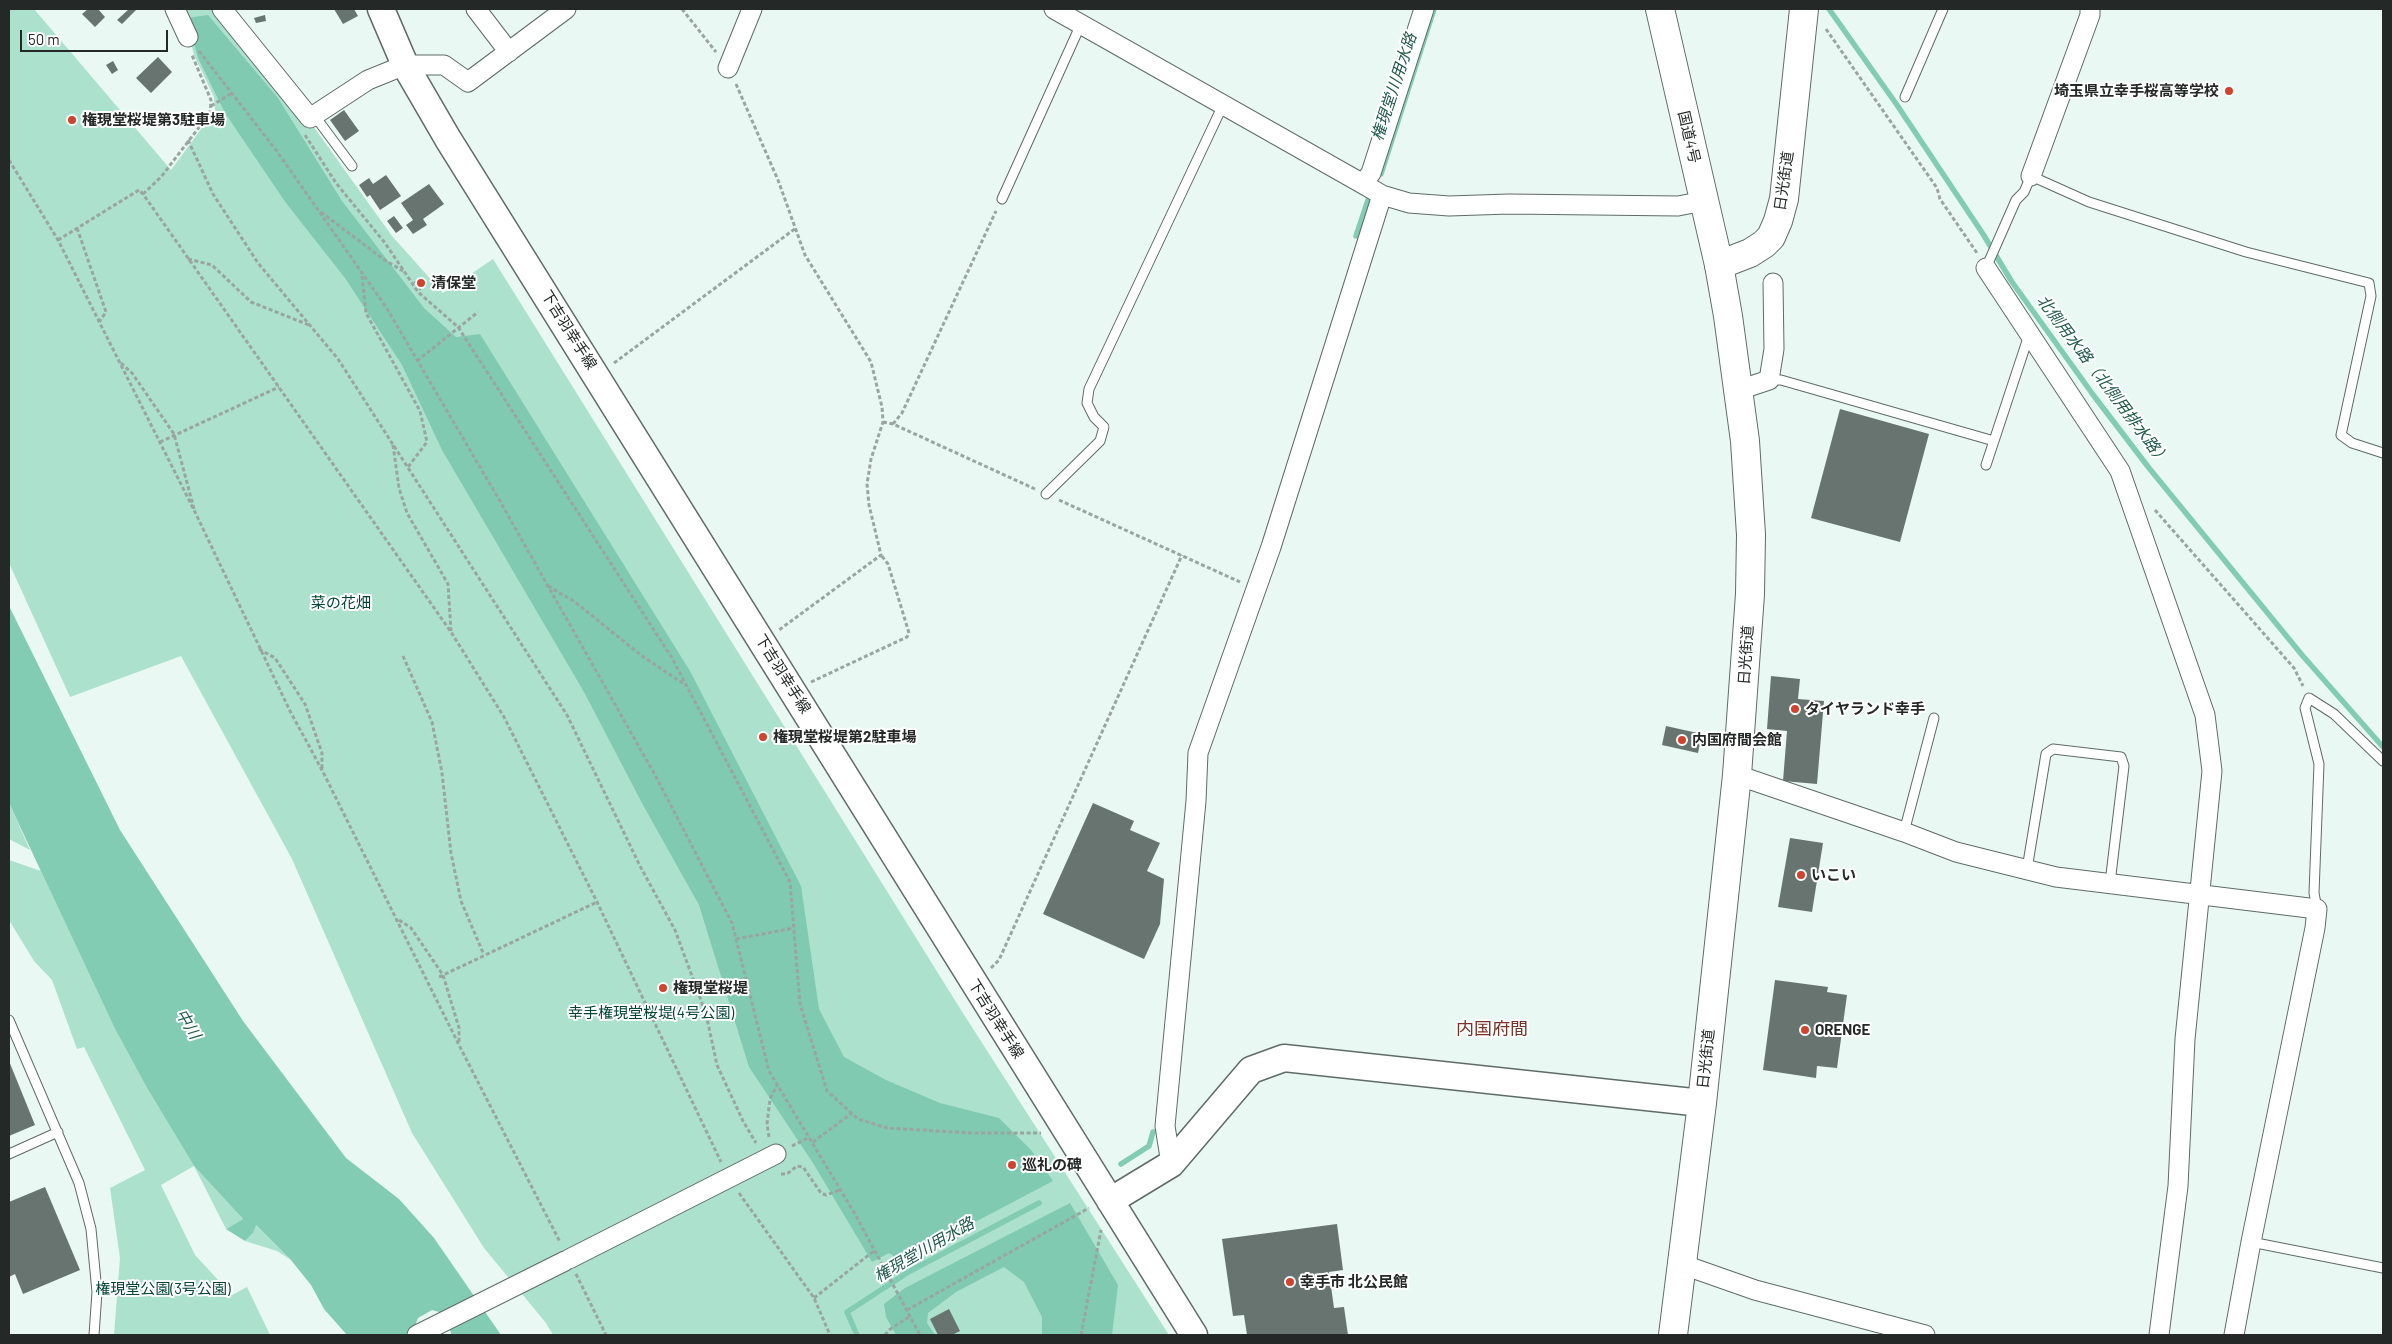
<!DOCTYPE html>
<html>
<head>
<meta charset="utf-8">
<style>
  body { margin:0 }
  #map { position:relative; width:2392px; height:1344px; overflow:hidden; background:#e9f8f2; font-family:Barlow,sans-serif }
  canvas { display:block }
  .frame { position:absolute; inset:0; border:10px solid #242927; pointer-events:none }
  .scale { position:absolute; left:20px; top:30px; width:148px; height:22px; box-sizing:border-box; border:2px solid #242927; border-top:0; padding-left:6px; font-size:15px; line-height:18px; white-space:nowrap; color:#242927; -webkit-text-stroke:4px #fff; paint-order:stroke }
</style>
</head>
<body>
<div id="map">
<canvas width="2392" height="1344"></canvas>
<div class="frame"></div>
<div class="scale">50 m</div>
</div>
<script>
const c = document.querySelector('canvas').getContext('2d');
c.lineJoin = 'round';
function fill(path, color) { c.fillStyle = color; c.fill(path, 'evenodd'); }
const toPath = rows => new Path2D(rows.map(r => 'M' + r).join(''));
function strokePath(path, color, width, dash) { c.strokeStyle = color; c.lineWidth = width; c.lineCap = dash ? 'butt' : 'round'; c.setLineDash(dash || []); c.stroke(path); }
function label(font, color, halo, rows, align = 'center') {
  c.font = font + ' Barlow,"Noto Sans JP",sans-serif'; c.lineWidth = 4; c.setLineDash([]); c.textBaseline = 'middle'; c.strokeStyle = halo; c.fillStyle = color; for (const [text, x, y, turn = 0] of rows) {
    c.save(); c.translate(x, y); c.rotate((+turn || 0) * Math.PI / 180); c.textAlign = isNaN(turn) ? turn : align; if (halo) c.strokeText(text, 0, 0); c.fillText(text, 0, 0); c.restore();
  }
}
fill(toPath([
  [9,9,34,9,171,170,215,110,214,97,194,55,185,20,179,9,214,9,313,126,392,236,443,293,493,259,961,1010,1169,1335,553,1335,546,1323,484,1248,412,1133,292,859,181,656,70,697,9,563],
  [9,803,30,850,9,839],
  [9,860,41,871,115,1029,147,1088,194,1166,243,1219,226,1229,194,1166,161,1185,195,1255,232,1295,247,1287,270,1335,114,1335,120,1258,110,1188,145,1170,84,1047,77,1049,52,980,34,961,9,920],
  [255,1224,291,1260,277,1251,245,1241,253,1233]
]), '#ace1ce');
fill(toPath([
  [208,15,278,98,342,201,424,308,456,337,480,334,690,671,801,886,819,1009,844,1057,886,1080,940,1103,999,1118,1031,1150,1053,1181,901,1261,889,1253,872,1262,813,1163,749,1067,699,905,643,805,584,692,442,450,402,365,345,278,286,203,225,113,198,58,187,18],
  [1070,1203,1118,1285,1112,1335,1042,1335,1042,1317,1024,1282,1004,1267,956,1292,928,1313,927,1323,935,1335,896,1335,886,1317,884,1304,905,1288]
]), '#80cab1');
fill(toPath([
  [9,606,120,830,243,1021,346,1158,399,1199,434,1238,501,1335,347,1335,324,1309,311,1285,291,1260,256,1225,253,1233,245,1241,226,1229,243,1219,194,1166,147,1088,115,1029,9,803]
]), '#82ccb3');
fill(toPath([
  [432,1310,439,1312,451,1332,451,1335,405,1335,418,1329,416,1323,418,1318]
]), '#e9f8f2');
strokePath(toPath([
  [1829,9,1897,105,1983,234,2012,282,2094,396,2149,468,2302,655,2383,747],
  [1381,174,1434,9],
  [1356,236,1368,200],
  [1121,1164,1149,1146,1153,1132],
  [857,1335,847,1312,910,1271,1039,1203]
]), '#82ccb3', 5.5);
fill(toPath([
  [88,9,98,9,105,17,95,27,82,14],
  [129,9,137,9,122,24,117,20],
  [334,9,354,9,358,16,343,24],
  [265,15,266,21,256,23,254,18],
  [158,57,172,72,151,93,136,78],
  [113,61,118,70,112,74,106,65],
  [344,110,359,131,345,141,330,120],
  [386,175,401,196,380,210,370,195,367,197,359,185,369,178,373,184],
  [429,184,444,204,423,219,427,225,413,234,406,225,413,220,401,203],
  [394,216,403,228,396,233,387,221],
  [421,277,427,285,420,290,414,282],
  [1840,409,1929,434,1900,542,1811,518],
  [1771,676,1800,679,1798,699,1824,701,1817,784,1783,781,1787,731,1767,729],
  [1666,726,1702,734,1698,753,1662,745],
  [1093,803,1134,821,1130,830,1160,843,1147,871,1164,879,1160,924,1144,959,1043,914],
  [1790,838,1823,843,1812,912,1778,907],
  [1775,980,1828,987,1827,992,1847,995,1837,1068,1817,1066,1816,1078,1763,1070],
  [9,1061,35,1125,9,1136],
  [45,1187,80,1270,23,1294,15,1274,9,1277,9,1202],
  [1337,1224,1343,1270,1329,1272,1334,1308,1344,1307,1348,1335,1247,1335,1244,1315,1233,1316,1222,1239],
  [949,1309,960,1331,952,1335,938,1335,930,1319]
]), '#687470');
const lane = toPath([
  [1905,97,1943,9],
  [314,115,352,166],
  [1002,199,1081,24],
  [1986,268,2016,200,2024,192,2031,176,2089,202,2246,252,2369,283,2371,296,2341,435,2352,443,2383,453],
  [1769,380,1781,380,1994,441],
  [1986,465,2029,335],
  [1046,494,1100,441,1104,427,1094,417,1087,403,1089,389,1223,105],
  [1904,832,1934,718],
  [2027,869,2046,754,2053,749,2121,757,2124,766,2110,883],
  [2317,909,2314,893,2319,764,2305,708,2309,698,2334,714,2383,761],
  [9,1020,79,1183,91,1229,97,1292,94,1335],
  [9,1154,58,1132],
  [2251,1242,2383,1268]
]);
const street = toPath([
  [175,9,188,37],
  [222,9,310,118,368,80,405,65,444,65,468,82,566,9],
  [476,9,509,52],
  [1054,9,1363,184,1382,195,1409,203,1449,206,1509,204,1678,206,1704,201],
  [728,68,752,9],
  [2031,176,2090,15,2090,9],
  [1363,184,1371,173,1424,9],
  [1986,268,2120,471,2205,715,2212,771,2185,1039,2178,1186,2159,1335],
  [1739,390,1769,380,1774,349,1773,283],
  [1737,775,1904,832,1956,852,2056,877,2317,909,2315,928,2251,1242,2234,1335],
  [1171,1164,1165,1126,1196,801,1198,753,1271,547,1382,195],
  [569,1259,776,1154],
  [1681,1264,1755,1290,1925,1335],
  [417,1335,565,1261]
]);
const secondary = toPath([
  [381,9,405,65,448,139,1194,1335],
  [1110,1201,1171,1164,1251,1070,1284,1058,1702,1103]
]);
const primary = toPath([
  [1719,265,1750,253,1764,244,1771,237,1778,221,1784,199,1804,9]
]);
const highway = toPath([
  [1660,9,1719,265,1728,316,1745,441,1751,535,1750,594,1737,775,1702,1103,1673,1335]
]);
strokePath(lane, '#5f6b66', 11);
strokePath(street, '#5f6b66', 21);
strokePath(secondary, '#5f6b66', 29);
strokePath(primary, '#5f6b66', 30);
strokePath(highway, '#5f6b66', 30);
strokePath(toPath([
  [682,9,716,52],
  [1826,29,1937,188,1940,199,1977,253],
  [199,51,276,150,386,307,497,496,655,775,732,923,769,1071,855,1214,920,1335],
  [736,84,778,180,805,255,871,362,882,407,883,422,871,459,867,484,869,505,881,555,779,630],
  [211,106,232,93],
  [305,135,336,183,385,243,418,292,458,327,672,658,790,882,800,1004,827,1091,858,1119,887,1128,971,1133,1041,1133],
  [188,140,213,194,258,263,338,359,567,715,640,866,675,930,706,1014,717,1065,743,1121,756,1143],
  [9,160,58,240,195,512,290,711,322,770,459,1045,560,1242],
  [143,194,161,177,210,113,211,100,192,55],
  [321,212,383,259,403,271],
  [77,228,106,312,99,322],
  [58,240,139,190,143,194,451,632,504,717,597,902,721,1162],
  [188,259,212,265,251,302,309,325],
  [362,276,366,313,420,411,427,442,408,467],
  [417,361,478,312],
  [121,363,132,373,174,434,194,509],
  [614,363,796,228],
  [883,422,893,424,1035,489],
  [893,424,902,413,996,211],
  [160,442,279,387],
  [393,445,399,488,407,513,448,584,451,631],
  [1059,500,1240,582],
  [2155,510,2294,668,2303,686],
  [548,586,575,602,642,656,687,686],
  [259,649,275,658,305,704,322,753,322,769],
  [403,656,432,722,442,773,451,853,461,901,484,955],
  [811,682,907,637,909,633,888,564,881,555],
  [399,920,411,928,443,975,459,1028,459,1042],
  [736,939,794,928],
  [991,968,999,960,1182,555],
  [439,977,597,902],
  [769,1137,767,1124,770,1099,777,1085],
  [813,1142,852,1113],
  [792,1146,810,1137],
  [781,1174,787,1174,797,1166,803,1167,821,1193,826,1195,840,1190],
  [739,1193,814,1298,830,1335],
  [576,1274,606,1335],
  [814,1298,875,1250],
  [907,1310,1089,1208],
  [885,1335,889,1330,910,1316],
  [1081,1335,1101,1230]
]), '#9aa5a1', 3, [4, 2.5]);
strokePath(lane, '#fff', 9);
strokePath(street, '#fff', 19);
strokePath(secondary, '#fff', 26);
strokePath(primary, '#fff', 28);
strokePath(highway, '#fff', 28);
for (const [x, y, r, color] of [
  [2229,91,5,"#cf432f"],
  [72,120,5,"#cf432f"],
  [421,283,5,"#cf432f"],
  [1795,709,5,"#cf432f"],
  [763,737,5,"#cf432f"],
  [1682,740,5,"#cf432f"],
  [1801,875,5,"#cf432f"],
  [663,988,5,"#cf432f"],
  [1805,1030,5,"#cf432f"],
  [1012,1165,5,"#cf432f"],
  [1290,1282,5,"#cf432f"]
]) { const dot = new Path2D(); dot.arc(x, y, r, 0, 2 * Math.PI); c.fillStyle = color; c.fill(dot); strokePath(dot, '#fff', 2); }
label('bold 15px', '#242927', '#fff', [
  ["埼玉県立幸手桜高等学校",2219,91,"right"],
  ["権現堂桜堤第3駐車場",82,120],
  ["清保堂",431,283],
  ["タイヤランド幸手",1805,709],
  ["権現堂桜堤第2駐車場",773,737],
  ["内国府間会館",1692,740],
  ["いこい",1811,875],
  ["権現堂桜堤",673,988],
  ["ORENGE",1815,1030],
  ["巡礼の碑",1022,1165],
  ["幸手市 北公民館",1300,1282]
], 'left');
label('15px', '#242927', '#fff', [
  ["国道4号",1689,137,77],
  ["日光街道",1784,181,-82],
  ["下吉羽幸手線",569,330,58],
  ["日光街道",1746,655,-86],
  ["下吉羽幸手線",783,674,58],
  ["下吉羽幸手線",996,1019,58],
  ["日光街道",1706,1059,-84]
]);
label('15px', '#004434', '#fff', [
  ["菜の花畑",341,603],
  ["幸手権現堂桜堤(4号公園)",651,1013],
  ["権現堂公園(3号公園)",163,1289]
]);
label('italic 16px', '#1f5a49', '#fff', [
  ["権現堂川用水路",1394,87,-72],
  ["北側用水路（北側用排水路）",2103,380,53],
  ["中川",188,1024,59],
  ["権現堂川用水路",924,1250,-30]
]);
label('18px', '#783327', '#fff', [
  ["内国府間",1492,1029]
]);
</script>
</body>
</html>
